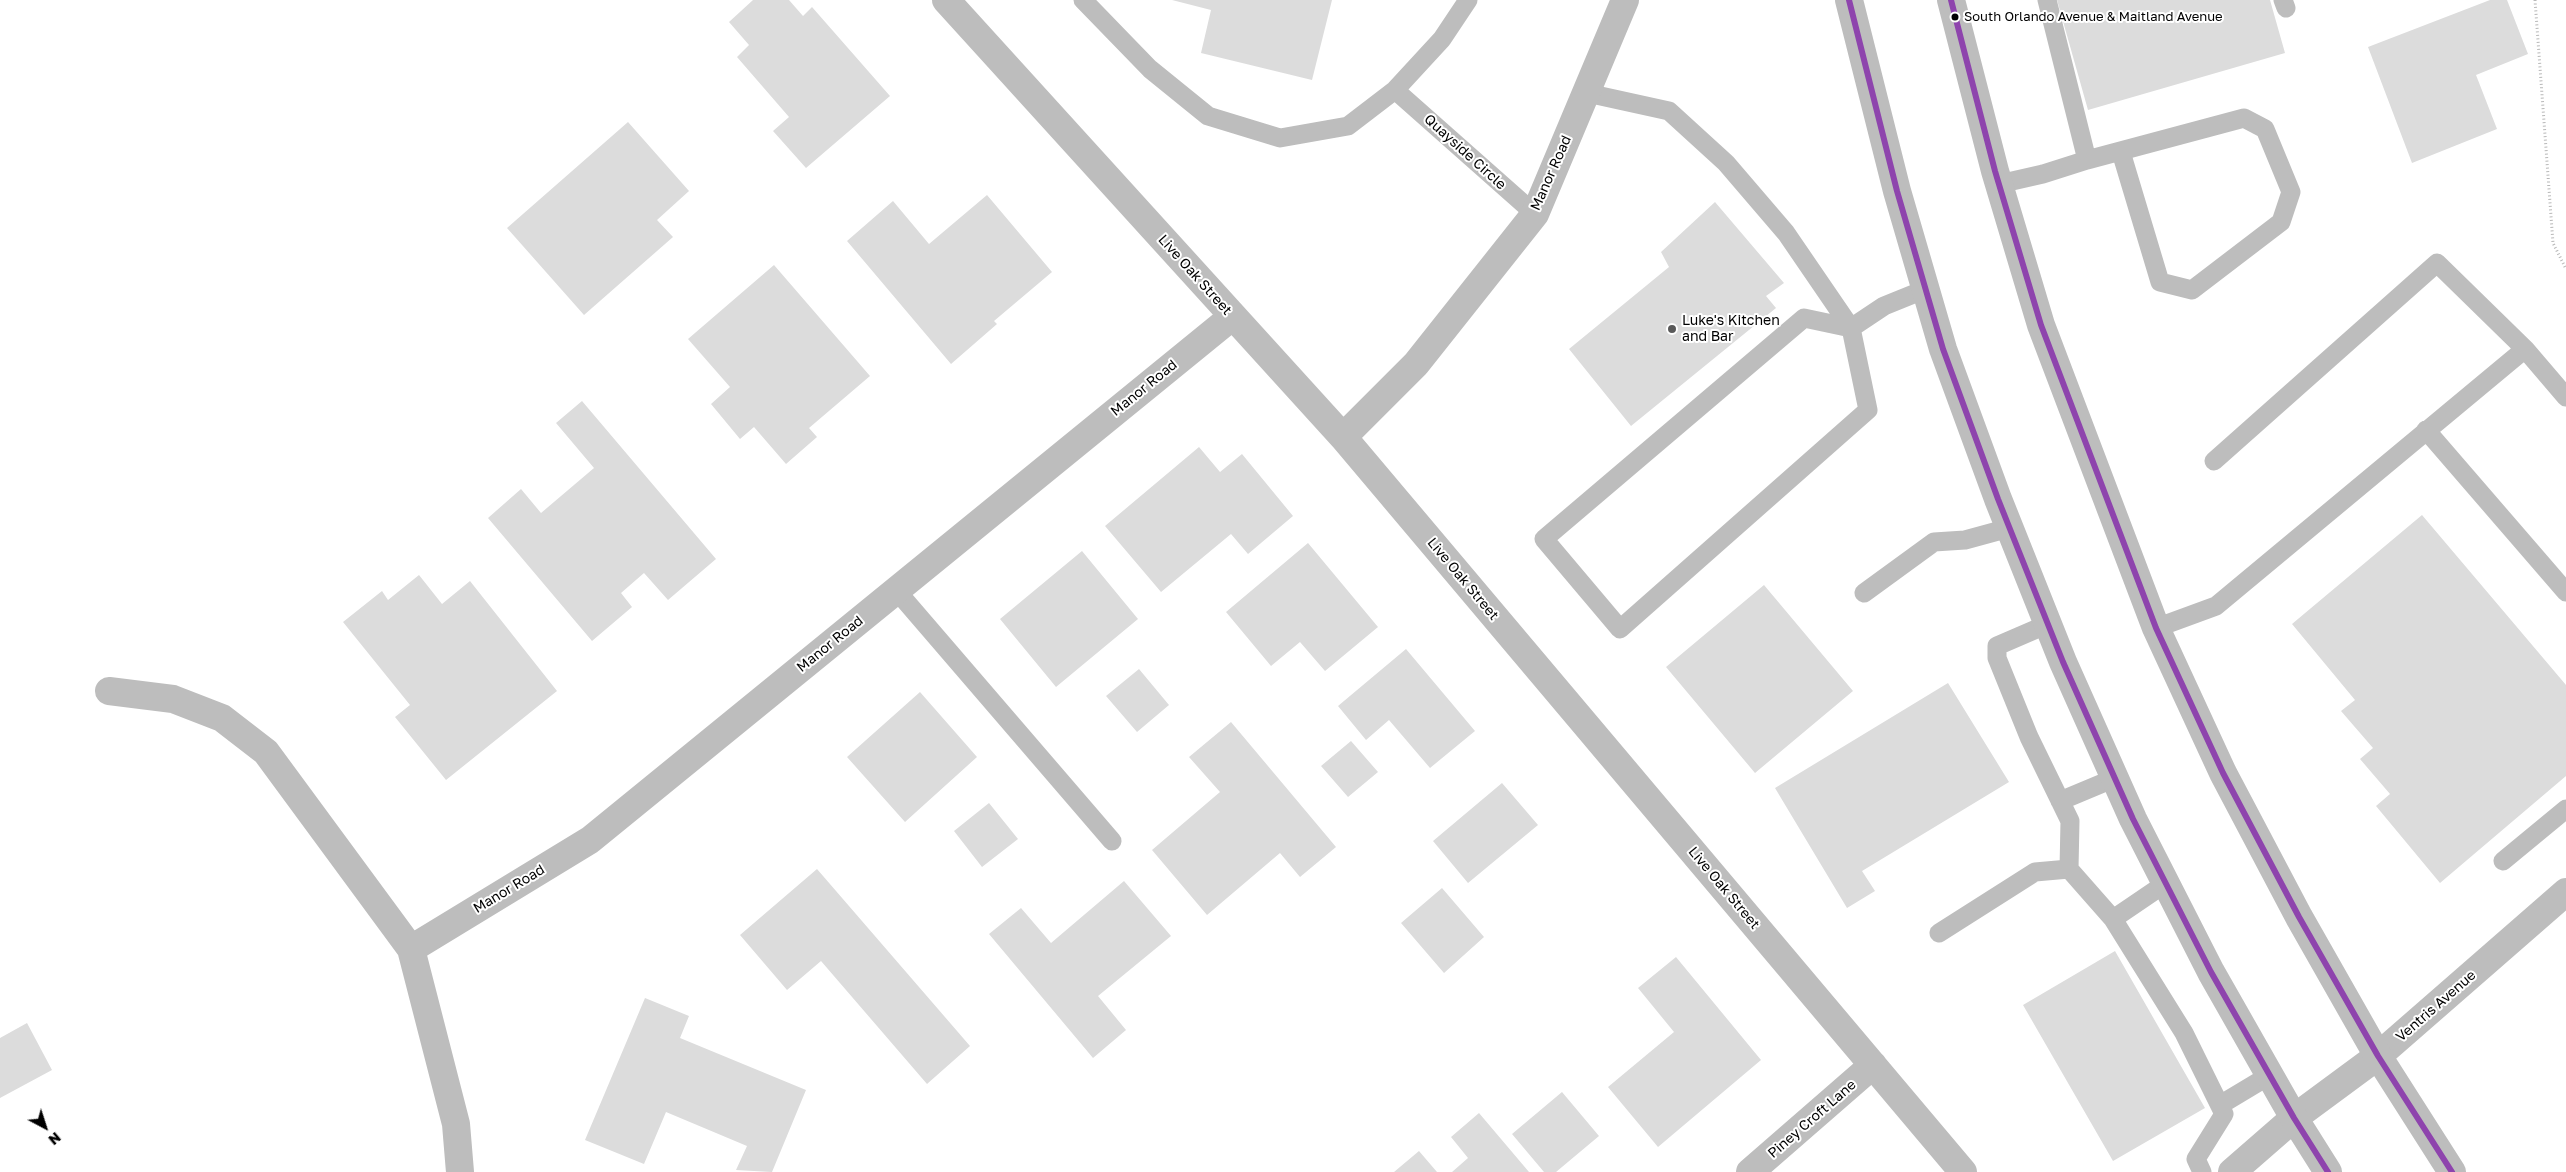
<!DOCTYPE html>
<html>
<head>
<meta charset="utf-8">
<style>
  body { margin:0 }
  #map { position:relative; width:2566px; height:1172px; overflow:hidden; background:#fff; font-family:"Golos Text",sans-serif }
  canvas { display:block }
  .north { position:absolute; left:20px; top:1102px; width:50px; height:50px; -webkit-text-stroke:4px #fff; paint-order:stroke; rotate:140deg; font-size:14px; font-weight:700; line-height:20px; text-align:center; color:#000 }
  .north::after { content:''; display:block; margin:auto; width:18px; height:22px; background:#000; clip-path:polygon(50% 0,100% 100%,50% 72%,0 100%) }
</style>
</head>
<body>
<div id="map">
<canvas width="2566" height="1172"></canvas>
<div class="north">N</div>
</div>
<script>
const c = document.querySelector('canvas').getContext('2d');
c.lineJoin = 'round';
function fill(path, color) { c.fillStyle = color; c.fill(path, 'evenodd'); }
const toPath = rows => new Path2D(rows.map(r => 'M' + r).join(''));
function strokePath(path, color, width, dash) { c.strokeStyle = color; c.lineWidth = width; c.lineCap = dash ? 'butt' : 'round'; c.setLineDash(dash || []); c.stroke(path); }
function label(font, color, halo, rows, align = 'center') {
  c.font = font + ' "Golos Text",sans-serif'; c.lineWidth = 4; c.setLineDash([]); c.textBaseline = 'middle'; c.strokeStyle = halo; c.fillStyle = color; for (const [text, x, y, turn = 0] of rows) {
    c.save(); c.translate(x, y); c.rotate((+turn || 0) * Math.PI / 180); c.textAlign = isNaN(turn) ? turn : align; if (halo) c.strokeText(text, 0, 0); c.fillText(text, 0, 0); c.restore();
  }
}
fill(toPath([
  [753,0,789,0,803,16,812,7,890,96,806,168,773,131,789,117,737,57,749,45,729,22],
  [1172,0,1332,0,1312,80,1201,53,1211,10],
  [2057,0,2270,0,2285,53,2088,110],
  [2490,0,2507,0,2528,54,2476,75,2497,129,2412,163,2368,47],
  [628,122,689,191,657,220,673,237,584,315,507,228],
  [987,195,1052,272,994,321,997,324,951,364,847,241,893,201,929,244],
  [1715,202,1784,283,1766,296,1776,308,1631,426,1569,349,1669,267,1661,252],
  [774,265,870,376,809,428,817,437,786,464,754,427,740,439,711,404,730,387,688,339],
  [582,401,716,559,668,600,644,573,621,593,632,607,592,641,488,518,521,489,541,513,594,468,556,423],
  [1199,447,1220,472,1242,454,1293,516,1248,554,1231,534,1161,592,1105,526],
  [2422,515,2566,685,2566,776,2440,883,2376,806,2390,794,2360,759,2373,748,2341,711,2355,700,2292,624],
  [1308,543,1378,627,1325,671,1300,642,1271,666,1226,612],
  [1082,551,1138,619,1056,687,1000,619],
  [419,575,442,604,470,581,557,691,446,780,395,717,410,705,343,622,382,591,388,600],
  [1764,585,1853,691,1755,773,1666,667],
  [1406,649,1475,731,1430,768,1389,720,1366,740,1338,706],
  [1139,669,1169,705,1137,732,1106,696],
  [1948,683,2009,782,1862,871,1875,891,1847,908,1775,788],
  [920,692,977,757,905,822,847,757],
  [1231,722,1336,847,1300,877,1280,853,1207,915,1152,850,1220,792,1189,757],
  [1351,741,1378,772,1348,797,1321,766],
  [1502,783,1538,825,1468,883,1433,841],
  [989,803,1018,839,982,867,954,831],
  [817,869,970,1046,927,1084,821,961,787,990,740,935],
  [1124,881,1171,936,1098,996,1126,1030,1093,1058,989,934,1021,908,1051,943],
  [1442,888,1484,937,1444,973,1401,923],
  [2115,951,2205,1108,2113,1161,2023,1005],
  [1676,957,1761,1060,1658,1147,1608,1087,1674,1032,1638,988],
  [645,998,689,1016,680,1038,806,1090,772,1172,736,1170,747,1146,666,1112,644,1164,585,1140],
  [27,1023,52,1070,0,1098,0,1038],
  [1562,1092,1599,1136,1556,1172,1544,1172,1512,1134],
  [1479,1113,1529,1172,1452,1172,1468,1158,1451,1137],
  [1419,1151,1437,1172,1394,1172]
]), '#dcdcdc');
strokePath(toPath([
  [2535,0,2553,243,2566,269]
]), '#b8b8b8', 3, [1, 2.5]);
strokePath(toPath([
  [1083,0,1150,69,1208,116,1280,138,1348,126,1395,90,1442,39,1468,0],
  [2047,0,2087,160],
  [2283,0,2286,8],
  [1395,90,1535,214],
  [1587,93,1669,111,1726,163,1786,233,1851,328,1868,410,1620,629,1544,539,1804,318,1851,328,1884,306,1926,289],
  [1999,184,2043,174,2087,160,2244,118,2265,129,2291,192,2281,222,2192,290,2160,282,2121,152],
  [2426,430,2566,592],
  [2214,461,2437,263,2525,349],
  [896,590,1112,841],
  [1864,593,1934,542,1965,540,2009,528],
  [2048,624,1997,646,1997,658,2029,737,2070,821,2069,869],
  [2156,628,2216,606,2525,349,2566,397],
  [2060,801,2115,778],
  [2503,861,2566,809],
  [2166,883,2113,919,2184,1033,2224,1114,2196,1159,2202,1172],
  [1939,933,2035,872,2069,869,2113,919],
  [2220,1105,2270,1075]
]), '#bdbdbd', 19);
strokePath(toPath([
  [946,0,1343,437,1963,1172],
  [1343,437,1416,364,1535,214,1625,0],
  [109,691,173,699,222,718,266,752,411,949,456,1124,460,1172],
  [411,949,590,840,1233,316],
  [1750,1172,1873,1065],
  [2232,1172,2294,1118,2378,1056,2566,892]
]), '#bdbdbd', 28);
strokePath(toPath([
  [1849,0,1897,191,1943,349,1998,499,2063,662,2133,819,2211,972,2294,1118,2328,1172],
  [1951,0,1995,171,2041,325,2156,628,2223,773,2299,917,2378,1056,2452,1172]
]), '#bdbdbd', 28);
strokePath(toPath([
  [1849,0,1897,191,1943,349,1998,499,2063,662,2133,819,2211,972,2294,1118,2328,1172],
  [1951,0,1995,171,2041,325,2156,628,2223,773,2299,917,2378,1056,2452,1172]
]), '#8e44ad', 6);
for (const [x, y, r, color] of [
  [1955,17,4.5,"#000"],
  [1672,329,5,"#595959"]
]) { const dot = new Path2D(); dot.arc(x, y, r, 0, 2 * Math.PI); c.fillStyle = color; c.fill(dot); strokePath(dot, '#fff', 2); }
label('13px', '#000', '#fff', [
  ["South Orlando Avenue & Maitland Avenue",1964,17]
], 'left');
label('14px', '#000', '#fff', [
  ["Quayside Circle",1465,152,42],
  ["Manor Road",1551,173,-66],
  ["Live Oak Street",1195,275,48],
  ["Manor Road",1144,388,-39],
  ["Live Oak Street",1463,579,50],
  ["Manor Road",830,644,-39],
  ["Live Oak Street",1724,888,50],
  ["Manor Road",509,889,-31],
  ["Ventris Avenue",2436,1006,-41],
  ["Piney Croft Lane",1812,1119,-41]
]);
label('14px', '#000', '#fff', [
  ["Luke's Kitchen",1682,321],
  ["and Bar",1682,337]
], 'left');
</script>
</body>
</html>
